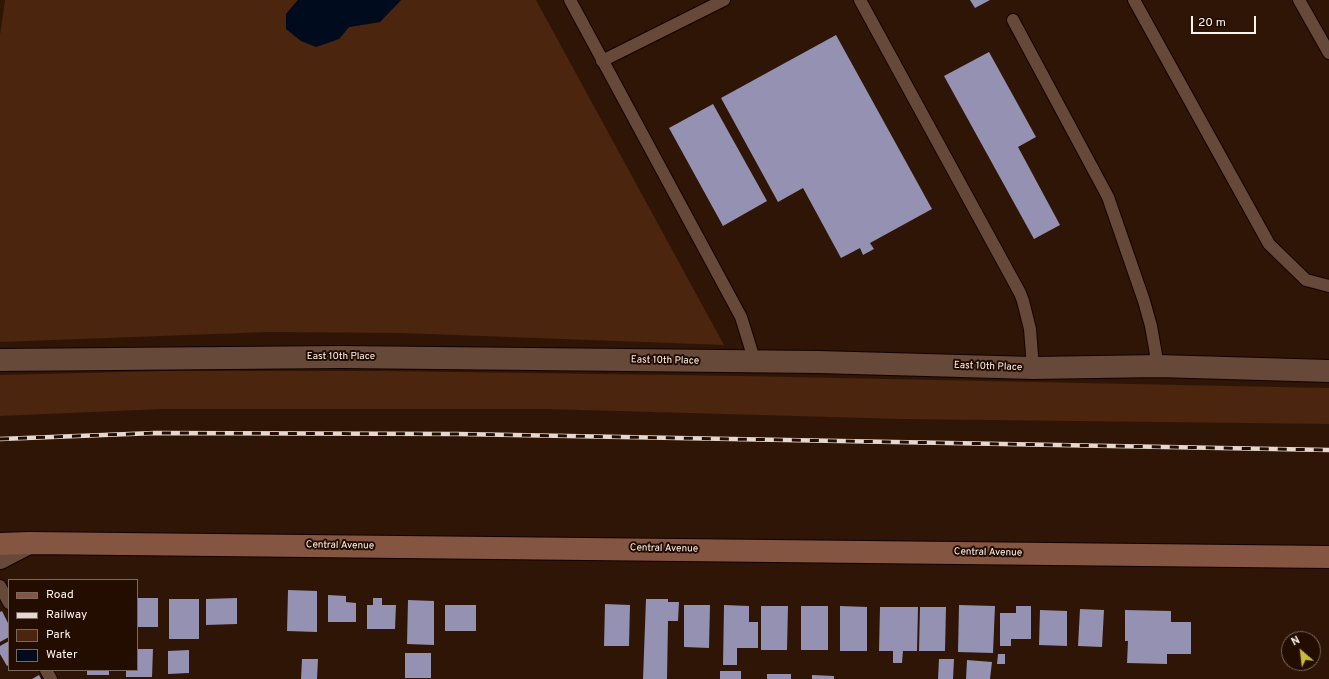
<!DOCTYPE html>
<html>
<head>
<meta charset="utf-8">
<style>
  body { margin:0 }
  #map { position:relative; width:1329px; height:679px; overflow:hidden; background:#2e1506; font-family:Overpass,sans-serif }
  canvas { display:block }
  .legend { position:absolute; left:8px; top:579px; width:130px; height:92px; box-sizing:border-box; background:#230c00; border:1px solid #7b685f; margin:0; padding:5px 7px; list-style:none; font-size:12px; color:#fef3ed }
  .legend li { display:flex; align-items:center; gap:8px; height:20px }
  .legend b { width:20px; border:1px solid #7b685f }
  .north { position:absolute; left:1281px; top:631px; width:40px; height:40px; box-sizing:border-box; background:#230c00; border:1px solid #7b685f; border-radius:50%; rotate:332deg; font-size:11px; font-weight:700; line-height:16px; text-align:center; color:#fef3ed }
  .north::after { content:''; display:block; margin:auto; width:14px; height:18px; background:#caba3a; clip-path:polygon(50% 0,100% 100%,50% 72%,0 100%) }
  .scale { position:absolute; left:1191px; top:16px; width:65px; height:18px; box-sizing:border-box; border:2px solid #fef3ed; border-top:0; padding-left:5px; font-size:12px; line-height:14px; white-space:nowrap; color:#fef3ed; -webkit-text-stroke:3px #230c00; paint-order:stroke }
</style>
</head>
<body>
<div id="map">
<canvas width="1329" height="679"></canvas>
<ul class="legend">
<li><b style="height:5px;background:#845541"></b>Road</li>
<li><b style="height:5px;background:#e5d8d1"></b>Railway</li>
<li><b style="height:11px;background:#4b250d"></b>Park</li>
<li><b style="height:11px;background:#000b1d"></b>Water</li>
</ul>
<div class="north">N</div>
<div class="scale">20 m</div>
</div>
<script>
const c = document.querySelector('canvas').getContext('2d');
c.lineJoin = 'round';
function fill(path, color) { c.fillStyle = color; c.fill(path, 'evenodd'); }
const toPath = rows => new Path2D(rows.map(r => 'M' + r).join(''));
function strokePath(path, color, width, dash) { c.strokeStyle = color; c.lineWidth = width; c.lineCap = dash ? 'butt' : 'round'; c.setLineDash(dash || []); c.stroke(path); }
function label(font, color, halo, rows, align = 'center') {
  c.font = font + ' Overpass,sans-serif'; c.lineWidth = 4; c.setLineDash([]); c.textBaseline = 'middle'; c.strokeStyle = halo; c.fillStyle = color; for (const [text, x, y, turn = 0] of rows) {
    c.save(); c.translate(x, y); c.rotate((+turn || 0) * Math.PI / 180); c.textAlign = isNaN(turn) ? turn : align; if (halo) c.strokeText(text, 0, 0); c.fillText(text, 0, 0); c.restore();
  }
}
fill(toPath([
  [5,0,298,0,286,14,339,39,349,27,380,22,401,0,536,0,724,345,400,333,268,332,0,342,0,35],
  [161,371,387,371,742,376,1329,388,1329,424,901,419,546,409,162,409,0,416,0,375]
]), '#4b250d');
fill(toPath([
  [298,0,401,0,380,22,349,27,339,39,316,47,301,41,286,29,286,14]
]), '#000b1d');
fill(toPath([
  [970,0,990,0,975,8],
  [836,35,932,209,870,243,874,249,863,255,860,248,841,258,803,188,778,202,721,98],
  [989,52,1036,137,1018,147,1060,225,1034,239,944,76],
  [713,104,767,201,723,226,669,128],
  [288,590,317,591,317,632,287,631],
  [328,595,346,596,346,602,356,603,356,622,328,622],
  [137,598,158,598,158,627,137,627],
  [237,598,237,624,206,625,206,599],
  [373,598,382,598,382,605,396,605,395,629,367,629,367,605,373,605],
  [169,599,199,599,199,639,169,639],
  [646,599,668,599,668,602,679,602,678,621,668,621,667,679,643,679],
  [408,600,434,601,434,645,407,644],
  [605,604,630,605,629,646,604,646],
  [445,605,476,605,476,631,445,631],
  [684,605,710,605,709,648,684,647],
  [724,605,749,606,749,622,758,622,758,648,737,648,737,665,723,665],
  [959,605,995,606,993,653,958,652],
  [761,606,788,606,787,650,761,650],
  [801,606,828,606,828,650,801,650],
  [840,606,867,607,867,651,840,651],
  [1016,606,1031,606,1031,639,1011,639,1011,646,1000,646,1000,613,1016,613],
  [880,607,918,607,917,651,903,651,902,663,893,663,893,651,879,651],
  [920,607,946,607,945,651,919,651],
  [1080,609,1104,610,1102,647,1078,646],
  [1040,610,1067,611,1067,646,1039,645],
  [1125,610,1171,611,1171,622,1191,622,1191,654,1167,654,1167,664,1127,663,1128,641,1125,641],
  [2,611,9,625,9,637,0,642,0,612],
  [9,641,9,665,7,666,0,654,0,646],
  [137,649,153,649,152,677,126,677,126,670,137,670],
  [189,650,189,673,168,674,168,651],
  [405,653,431,653,431,678,405,678],
  [998,654,1005,654,1005,664,997,664],
  [302,659,318,659,317,679,301,679],
  [939,659,954,659,953,679,938,679],
  [967,660,992,662,990,679,966,679],
  [87,670,109,670,109,675,87,675],
  [720,671,741,671,741,679,720,679],
  [767,674,791,674,791,679,767,679],
  [39,675,41,679,32,679],
  [812,675,834,676,834,679,812,679]
]), '#9491b2');
const lane = toPath([
  [570,0,741,317,755,362],
  [860,0,1020,293,1023,301,1030,329,1033,368],
  [1134,0,1269,244,1306,280,1329,286],
  [1299,0,1329,53],
  [1013,20,1108,197,1144,301,1151,326,1158,366],
  [602,61,724,0],
  [0,586,9,603],
  [46,670,51,679]
]);
const street = toPath([
  [0,360,341,357,818,362,1033,368,1158,366,1329,371],
  [0,558,29,543]
]);
const secondary = toPath([
  [0,544,29,543,1329,557]
]);
strokePath(lane, '#140200', 14);
strokePath(street, '#140200', 24);
strokePath(secondary, '#140200', 24);
strokePath(lane, '#664939', 12);
strokePath(street, '#664939', 22);
strokePath(secondary, '#845541', 22);
const rail = toPath([
  [0,439,155,433,459,434,1329,450]
]);
strokePath(rail, '#e5d8d1', 4.5);
strokePath(rail, '#230c00', 3, [9]);
label('10px', '#fef3ed', '#230c00', [
  ["East 10th Place",341,357],
  ["East 10th Place",665,361,1],
  ["East 10th Place",988,367,2],
  ["Central Avenue",340,546,1],
  ["Central Avenue",664,549,1],
  ["Central Avenue",988,553,1]
]);
</script>
</body>
</html>
